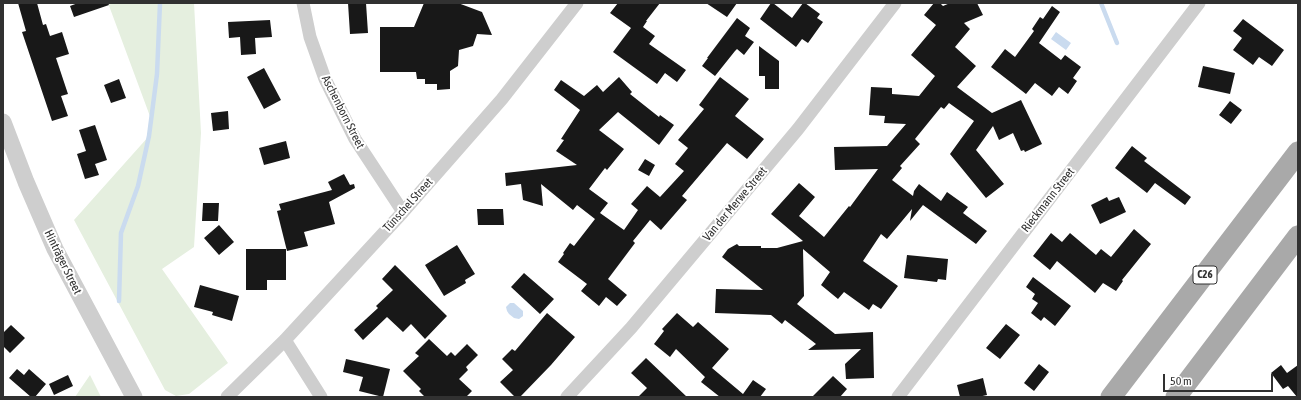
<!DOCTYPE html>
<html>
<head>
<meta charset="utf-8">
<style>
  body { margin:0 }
  #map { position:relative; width:1301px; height:400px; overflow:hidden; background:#fff; font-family:"Asap Condensed",sans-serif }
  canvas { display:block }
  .frame { position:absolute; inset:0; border:4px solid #313131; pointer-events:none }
  .scale { position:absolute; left:1163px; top:374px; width:110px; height:18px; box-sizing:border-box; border:2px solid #313131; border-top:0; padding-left:5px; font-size:12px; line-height:14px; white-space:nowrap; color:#313131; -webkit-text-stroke:3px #fff; paint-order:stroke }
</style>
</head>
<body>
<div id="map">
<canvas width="1301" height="400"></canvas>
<div class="frame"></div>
<div class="scale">50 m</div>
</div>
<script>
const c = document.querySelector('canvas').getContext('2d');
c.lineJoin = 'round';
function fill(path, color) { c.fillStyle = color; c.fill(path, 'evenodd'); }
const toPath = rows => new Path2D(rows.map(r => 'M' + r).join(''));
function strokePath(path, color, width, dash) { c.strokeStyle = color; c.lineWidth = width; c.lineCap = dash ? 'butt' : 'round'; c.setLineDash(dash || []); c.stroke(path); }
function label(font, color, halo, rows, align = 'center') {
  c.font = font + ' "Asap Condensed",sans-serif'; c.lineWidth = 4; c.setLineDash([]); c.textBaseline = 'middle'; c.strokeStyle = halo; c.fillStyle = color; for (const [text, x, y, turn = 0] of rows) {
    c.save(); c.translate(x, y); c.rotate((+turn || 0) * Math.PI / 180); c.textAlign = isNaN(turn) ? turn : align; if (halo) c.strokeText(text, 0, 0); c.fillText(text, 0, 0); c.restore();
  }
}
fill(toPath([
  [108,3,194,3,201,133,194,247,162,269,228,363,189,394,176,396,165,390,74,220,149,136,151,119],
  [90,375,101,397,75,397]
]), '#e5efdf');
fill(toPath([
  [1056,32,1071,43,1066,50,1051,39],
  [510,303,514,303,523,311,523,316,519,319,514,318,509,314,507,311,506,307]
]), '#cadbef');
strokePath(toPath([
  [1101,3,1117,43],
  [119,301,121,233,138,186,149,136,157,74,160,3]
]), '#cadbef', 4.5);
fill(toPath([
  [18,3,37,3,43,25,46,24,50,36,62,32,69,54,56,58,68,94,61,96,68,116,52,121,22,32,26,31],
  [78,3,108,3,109,5,74,17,70,6],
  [348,3,366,3,368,33,350,34],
  [424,3,458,3,482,12,492,35,477,34,473,46,459,50,458,66,450,71,450,89,437,90,437,84,425,84,425,79,417,79,416,72,380,72,380,27,414,27],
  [618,3,660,3,646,21,647,21,643,27,655,36,649,44,686,70,677,82,665,73,657,84,613,52,631,28,610,13],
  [706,3,737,3,727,17],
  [771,3,773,3,792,18,803,3,805,3,820,14,817,18,823,22,808,43,802,39,796,47,760,19],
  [934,3,940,3,943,6,950,3,977,3,983,15,964,23,970,29,955,47,976,66,957,87,992,113,1021,100,1042,144,1025,152,1024,150,1021,151,1013,133,999,140,993,126,976,150,1004,184,986,198,950,154,974,121,949,103,944,109,941,107,915,139,920,144,900,166,902,168,892,180,913,196,914,191,919,184,941,201,947,192,968,207,963,213,987,231,976,244,923,205,910,221,912,209,887,239,881,234,863,261,898,286,881,309,873,304,869,310,844,292,838,299,821,285,830,272,803,249,804,296,797,304,835,334,873,332,874,378,846,379,845,364,861,349,808,350,816,344,785,320,782,324,771,315,715,313,716,289,763,290,722,257,728,249,737,244,739,246,761,246,761,248,777,248,803,241,771,214,799,183,815,197,799,216,824,237,849,206,850,207,878,169,835,170,834,147,887,146,906,124,884,123,885,116,869,115,871,87,892,88,892,94,919,96,935,76,911,55,936,25,924,15],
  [1052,6,1060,12,1039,43,1061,60,1065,55,1081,67,1073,78,1077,81,1068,94,1059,87,1052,96,1035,83,1026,94,991,67,1005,49,1015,57,1034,31,1032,29,1040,17,1043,19],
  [737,18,750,28,745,36,754,42,744,55,737,49,735,51,715,76,702,66,708,58,707,58],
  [1243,19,1284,50,1272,66,1259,57,1253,65,1233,50,1242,38,1233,31],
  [270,20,272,37,255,38,256,54,241,55,240,37,229,38,228,22],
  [759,46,779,61,779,89,765,89,765,76,759,76],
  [1203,66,1235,73,1230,94,1198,87],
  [264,68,281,100,264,109,247,77],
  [619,77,632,92,630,94,659,117,660,115,674,125,659,145,618,112,599,130,624,149,607,170,605,168,589,189,608,203,600,213,624,230,638,210,631,204,647,186,660,197,684,171,675,164,688,148,678,140,704,109,699,105,720,77,749,99,735,116,764,139,747,159,727,143,682,196,687,200,661,230,650,220,633,241,635,243,608,279,627,295,617,306,606,297,599,306,581,291,587,284,558,262,564,254,563,253,570,243,574,246,595,219,577,205,573,210,541,184,543,206,523,200,521,184,506,186,505,173,577,165,556,151,564,140,561,139,580,110,554,90,561,80,584,96,597,85,603,92],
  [119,79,126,98,111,103,104,85],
  [1230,101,1242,110,1231,124,1219,115],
  [228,111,229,129,213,131,211,113],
  [95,125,107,160,95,164,99,175,85,179,77,154,86,151,79,130],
  [286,141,290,158,264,165,259,148],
  [1132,146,1147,158,1144,161,1191,197,1185,205,1155,183,1147,193,1115,168],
  [645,159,655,165,649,176,638,170],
  [344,174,350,185,354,184,355,188,329,202,335,224,304,232,308,246,287,251,277,211,281,210,279,204,332,190,328,182],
  [1107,197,1109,201,1119,197,1126,212,1100,224,1091,205],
  [203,203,219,203,218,221,202,221],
  [477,209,503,209,504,225,478,225],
  [219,225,234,242,219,255,204,238],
  [1134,229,1151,244,1122,280,1123,281,1116,291,1103,283,1095,293,1057,261,1050,270,1033,256,1051,233,1062,242,1070,233,1096,255,1101,249,1111,257],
  [457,245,475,274,465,280,466,283,444,296,425,265],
  [246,249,286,249,286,280,267,280,267,290,246,290],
  [907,255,948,259,946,280,938,279,937,282,904,278],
  [395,265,447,316,425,339,411,324,403,332,387,317,363,340,354,330,378,308,376,306,393,290,382,279],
  [524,273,554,299,540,314,511,287],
  [1033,277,1071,306,1055,326,1044,317,1041,321,1031,313,1038,303,1032,299,1035,294,1026,287],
  [200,285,239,296,232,321,212,315,213,312,194,307],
  [547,313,575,337,551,365,520,397,515,397,500,382,513,370,502,359,512,349,515,351],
  [677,313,693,327,698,322,729,349,712,368,743,394,753,380,766,389,760,397,720,397,701,382,705,377,676,349,670,357,654,344,664,331,662,329],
  [1006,324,1020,335,1000,359,986,348],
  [11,325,25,338,10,353,3,346,3,333],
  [429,339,447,356,451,352,455,356,467,344,478,355,466,367,468,370,459,379,472,391,466,397,425,397,419,391,421,389,403,371,419,356,415,353],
  [646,358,687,397,638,397,647,388,631,373],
  [346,359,390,369,383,397,359,391,363,377,343,372],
  [1039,364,1049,372,1034,391,1024,383],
  [1281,365,1287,373,1298,365,1298,397,1297,397,1288,386,1283,389,1271,373],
  [17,369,24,375,29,369,46,384,35,397,31,397,9,378],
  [68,375,73,386,54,395,49,384],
  [833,376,847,389,840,397,812,397],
  [983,378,987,395,978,397,960,397,957,385]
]), '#181818');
strokePath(toPath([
  [303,3,310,37,325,79,355,139,403,212],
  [285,340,321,397],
  [227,397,285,340,403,212,502,99,577,3],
  [567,397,631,328,798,129,895,3],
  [898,397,1199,3]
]), '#cecece', 13);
strokePath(toPath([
  [3,122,26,182,55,249,134,397]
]), '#cecece', 17);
strokePath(toPath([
  [1111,397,1298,152],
  [1176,397,1298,236]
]), '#a9a9a9', 21);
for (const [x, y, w] of [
  [1205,275,24]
]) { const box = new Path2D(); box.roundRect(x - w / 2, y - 9, w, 18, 3); c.fillStyle = '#fff'; c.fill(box); strokePath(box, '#313131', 1); }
label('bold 11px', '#313131', null, [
  ["C26",1205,275]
]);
label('12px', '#313131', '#fff', [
  ["Aschenborn Street",343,112,63],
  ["Rieckmann Street",1048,200,-52],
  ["Van der Merwe Street",735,204,-50],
  ["Tünschel Street",408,205,-48],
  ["Hinträger Street",63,262,64]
]);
</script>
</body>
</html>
